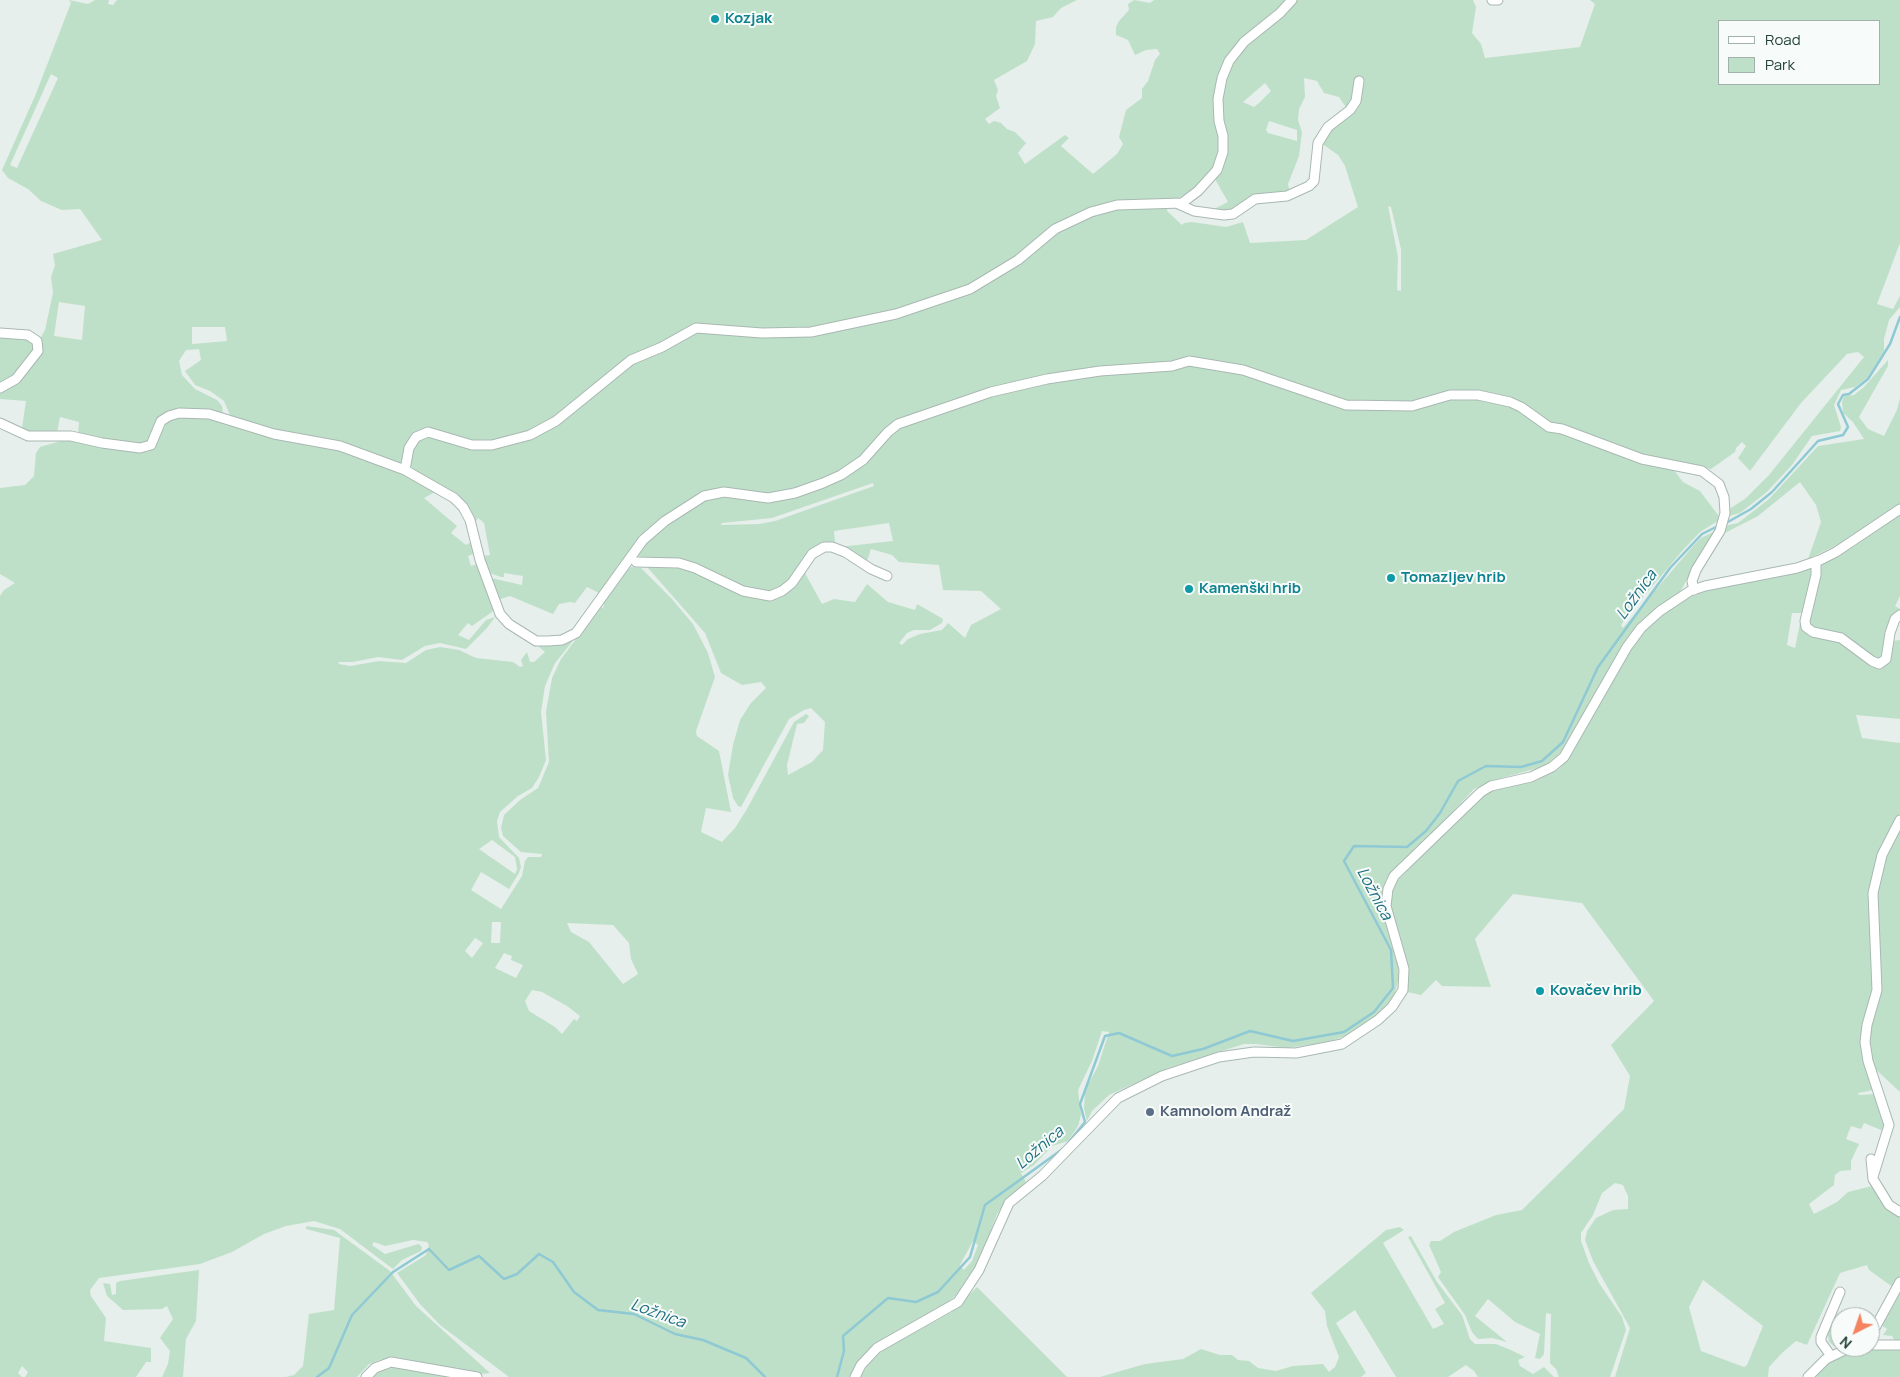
<!DOCTYPE html>
<html>
<head>
<meta charset="utf-8">
<style>
  body { margin:0 }
  #map { position:relative; width:1900px; height:1377px; overflow:hidden; background:#e6efeb; font-family:Manrope,sans-serif }
  canvas { display:block }
  .legend { position:absolute; left:1718px; top:20px; width:162px; height:65px; box-sizing:border-box; background:#f7fbf9; border:1px solid #a3b1ad; margin:0; padding:6px 9px; list-style:none; font-size:15px; color:#24423a }
  .legend li { display:flex; align-items:center; gap:10px; height:25px }
  .legend b { width:25px; border:1px solid #a3b1ad }
  .north { position:absolute; left:1830px; top:1307px; width:50px; height:50px; box-sizing:border-box; background:#f7fbf9; border:1px solid #a3b1ad; border-radius:50%; rotate:221deg; font-size:14px; font-weight:700; line-height:20px; text-align:center; color:#24423a }
  .north::after { content:''; display:block; margin:auto; width:18px; height:22px; background:#f4845f; clip-path:polygon(50% 0,100% 100%,50% 72%,0 100%) }
</style>
</head>
<body>
<div id="map">
<canvas width="1900" height="1377"></canvas>
<ul class="legend">
<li><b style="height:6px;background:#fff"></b>Road</li>
<li><b style="height:14px;background:#bfe0c8"></b>Park</li>
</ul>
<div class="north">N</div>
</div>
<script>
const c = document.querySelector('canvas').getContext('2d');
c.lineJoin = 'round';
function fill(path, color) { c.fillStyle = color; c.fill(path, 'evenodd'); }
const toPath = rows => new Path2D(rows.map(r => 'M' + r).join(''));
function strokePath(path, color, width, dash) { c.strokeStyle = color; c.lineWidth = width; c.lineCap = dash ? 'butt' : 'round'; c.setLineDash(dash || []); c.stroke(path); }
function label(font, color, halo, rows, align = 'center') {
  c.font = font + ' Manrope,sans-serif'; c.lineWidth = 4; c.setLineDash([]); c.textBaseline = 'middle'; c.strokeStyle = halo; c.fillStyle = color; for (const [text, x, y, turn = 0] of rows) {
    c.save(); c.translate(x, y); c.rotate((+turn || 0) * Math.PI / 180); c.textAlign = isNaN(turn) ? turn : align; if (halo) c.strokeText(text, 0, 0); c.fillText(text, 0, 0); c.restore();
  }
}
fill(toPath([
  [69,0,88,4,95,0,109,0,108,4,113,5,117,0,1077,0,1061,8,1053,17,1036,21,1035,44,1027,61,994,80,998,90,996,96,1000,108,985,119,989,124,994,121,1001,123,1007,129,1015,132,1026,143,1018,153,1025,164,1065,135,1069,138,1061,146,1093,174,1117,154,1123,144,1119,137,1126,110,1142,98,1142,89,1148,81,1155,60,1160,54,1157,49,1146,50,1135,55,1128,40,1116,35,1116,27,1119,21,1129,10,1128,4,1134,0,1150,3,1154,0,1291,0,1249,34,1224,66,1216,106,1221,140,1217,166,1192,194,1186,197,1183,195,1168,206,1167,211,1182,225,1184,223,1192,222,1226,227,1243,222,1250,243,1306,240,1358,207,1345,166,1338,155,1321,143,1331,127,1349,112,1339,97,1324,93,1317,81,1304,78,1305,97,1299,109,1298,120,1302,132,1299,156,1288,184,1290,193,1283,196,1261,196,1239,210,1224,214,1202,208,1214,209,1228,202,1215,179,1225,154,1227,141,1220,108,1222,86,1228,69,1248,42,1284,12,1295,0,1473,0,1476,7,1472,33,1481,44,1485,58,1580,47,1595,4,1590,0,1900,0,1900,243,1877,304,1893,309,1900,296,1900,307,1889,320,1884,339,1884,351,1867,378,1855,387,1841,390,1834,405,1841,427,1840,431,1812,436,1792,465,1767,492,1740,513,1726,517,1728,510,1746,498,1769,475,1864,357,1858,352,1847,354,1801,403,1750,471,1738,458,1746,446,1742,442,1736,448,1735,452,1711,469,1644,458,1563,425,1549,425,1513,401,1479,393,1443,394,1410,405,1365,405,1334,400,1244,367,1187,359,1171,363,1097,368,1050,375,965,397,901,419,883,432,857,462,813,485,767,496,720,490,702,494,676,510,644,536,626,561,622,560,616,568,618,572,601,594,587,587,575,603,570,602,559,604,553,614,510,596,497,600,490,583,491,578,522,585,523,576,504,573,504,577,501,577,487,572,481,556,490,555,484,523,478,518,474,524,468,510,456,497,413,471,409,458,411,448,415,440,423,436,433,434,476,447,502,446,537,435,568,414,627,366,666,348,664,345,628,359,566,412,540,429,498,444,469,442,437,431,426,430,413,436,409,441,403,459,398,466,345,445,292,435,232,420,224,401,210,391,195,385,185,371,201,360,199,349,186,350,179,361,182,375,195,389,217,400,222,406,223,414,189,409,168,411,155,424,150,439,143,445,78,436,79,422,60,417,57,433,30,431,22,428,26,401,0,399,0,391,24,375,40,352,40,339,45,330,53,293,51,277,55,265,53,254,102,240,80,209,62,210,41,201,28,189,8,178,2,170,35,96,71,3],
  [1719,21,1879,21,1879,84,1719,84],
  [51,74,58,78,17,168,10,165],
  [1265,83,1271,91,1259,103,1254,107,1243,102],
  [1269,121,1297,130,1297,141,1268,133,1266,130],
  [1388,206,1391,207,1401,249,1401,291,1397,290,1398,257],
  [59,302,85,306,82,340,54,336],
  [192,327,225,327,227,341,192,344],
  [0,336,27,338,35,346,34,351,21,371,0,385],
  [1888,360,1888,366,1859,417,1868,429,1884,436,1897,410,1900,398,1900,504,1847,540,1808,559,1821,522,1816,505,1800,482,1758,516,1721,535,1724,526,1738,523,1769,499,1818,446,1864,439,1853,422,1843,413,1842,402,1844,396,1854,395,1864,387],
  [1188,365,1241,374,1346,409,1400,410,1456,397,1489,400,1511,405,1521,410,1551,431,1561,432,1595,443,1643,463,1674,470,1683,482,1700,491,1721,519,1700,532,1683,550,1627,616,1621,625,1623,628,1694,545,1701,538,1719,529,1713,541,1695,565,1680,592,1645,617,1627,640,1561,752,1545,766,1491,781,1474,789,1437,829,1390,874,1381,895,1381,910,1397,951,1399,978,1393,999,1382,1013,1354,1033,1328,1042,1287,1048,1256,1044,1244,1044,1168,1068,1109,1095,1092,1111,1087,1121,1084,1109,1085,1090,1098,1066,1109,1032,1102,1031,1092,1061,1078,1090,1081,1115,1078,1126,1068,1141,1052,1146,1034,1165,1021,1173,1026,1182,1006,1201,997,1214,976,1269,963,1289,937,1312,877,1345,866,1355,850,1377,509,1377,440,1325,420,1304,397,1273,426,1255,429,1245,427,1242,413,1240,385,1246,374,1242,372,1245,385,1254,415,1245,419,1244,422,1247,421,1251,402,1260,393,1269,340,1229,314,1221,286,1226,264,1234,232,1252,200,1264,99,1278,90,1290,91,1296,106,1318,104,1341,151,1348,151,1362,146,1362,136,1377,25,1377,28,1372,22,1366,18,1373,22,1377,0,1377,0,596,4,590,15,583,0,574,0,488,25,485,34,476,36,453,40,447,68,439,97,446,148,452,156,444,166,424,176,417,192,414,209,416,251,430,345,450,405,475,435,492,424,498,457,526,451,533,466,545,473,541,475,553,468,556,471,566,478,564,495,606,492,612,472,626,468,623,458,635,469,640,486,620,495,617,487,628,466,649,440,643,425,646,402,660,378,657,353,662,338,662,339,664,350,666,379,661,406,663,426,650,440,647,459,650,476,658,513,662,520,667,523,666,521,660,527,652,530,662,534,662,545,652,539,647,540,645,562,644,569,640,572,642,555,663,545,686,541,712,546,760,539,777,532,788,518,796,500,812,497,821,499,837,519,858,521,867,519,873,509,889,481,872,471,890,501,909,522,876,525,861,528,857,541,857,542,854,521,852,503,836,501,828,504,815,520,800,538,788,549,762,546,712,552,678,561,659,600,607,603,608,604,605,602,603,624,572,631,567,641,568,672,599,693,624,708,653,715,677,696,731,697,736,719,751,731,812,706,808,701,832,722,842,735,828,747,809,794,722,806,714,809,716,804,723,797,724,787,765,788,775,812,762,823,750,825,722,811,708,804,710,789,719,741,807,738,806,733,798,728,775,733,745,740,720,751,703,766,688,761,682,742,685,721,673,705,633,648,568,648,566,686,567,742,593,767,599,786,592,805,573,822,604,834,599,855,602,867,584,888,602,915,610,917,604,943,619,942,623,930,630,914,630,907,633,899,643,902,645,908,639,920,634,942,630,948,623,965,638,971,625,1001,609,981,591,943,590,939,565,899,562,892,555,871,549,867,561,844,550,824,551,815,555,780,591,762,594,749,592,696,566,680,562,645,561,639,557,638,553,641,547,663,526,691,506,712,497,771,500,799,495,823,486,853,471,865,462,884,439,897,428,969,400,1048,381],
  [873,483,874,486,775,521,759,524,721,525,722,523,772,518],
  [889,523,893,541,839,547,835,542,834,531],
  [492,840,515,857,517,869,515,874,479,849],
  [492,922,501,922,500,943,491,943],
  [567,923,613,925,629,943,631,959,638,974,623,984,589,942,571,932],
  [475,938,483,943,472,958,465,951],
  [504,953,512,956,511,960,523,965,516,978,495,968],
  [532,990,542,992,567,1006,580,1016,577,1021,574,1019,562,1034,555,1027,529,1011,525,1001],
  [973,1241,978,1245,972,1261,964,1270,960,1265],
  [1900,515,1900,596,1895,606,1900,609,1900,613,1885,657,1880,662,1854,645,1808,627,1820,565,1855,546],
  [1814,568,1802,623,1838,638,1879,666,1892,641,1900,640,1900,719,1856,715,1862,738,1900,743,1900,1092,1872,1066,1874,1090,1858,1093,1859,1095,1876,1094,1886,1132,1864,1123,1861,1129,1851,1126,1846,1139,1859,1144,1851,1161,1851,1170,1840,1171,1835,1175,1834,1185,1809,1204,1814,1214,1837,1202,1848,1192,1872,1186,1884,1205,1900,1216,1900,1277,1894,1288,1869,1270,1867,1265,1840,1273,1807,1345,1796,1341,1783,1352,1769,1367,1768,1377,1615,1377,1630,1328,1593,1261,1585,1240,1587,1231,1596,1218,1613,1210,1628,1209,1628,1196,1623,1185,1615,1183,1602,1193,1593,1215,1581,1233,1581,1241,1589,1263,1599,1283,1622,1317,1626,1330,1610,1377,1559,1377,1556,1369,1550,1363,1551,1314,1546,1313,1544,1354,1540,1359,1535,1358,1540,1334,1515,1322,1488,1299,1475,1316,1507,1342,1492,1338,1478,1339,1472,1332,1465,1315,1438,1277,1441,1272,1429,1245,1431,1241,1440,1241,1454,1232,1496,1215,1522,1210,1624,1109,1630,1076,1611,1045,1654,1001,1582,903,1513,894,1475,939,1491,987,1442,986,1436,980,1421,995,1407,992,1407,963,1390,907,1391,891,1397,881,1484,794,1495,789,1536,781,1559,769,1571,755,1631,650,1649,625,1662,614,1683,600,1705,591],
  [1792,613,1802,613,1795,648,1787,645],
  [1703,1280,1763,1326,1747,1365,1744,1367,1701,1351,1689,1307],
  [306,1226,334,1230,390,1271,416,1306,490,1373,481,1374,395,1357,379,1360,369,1364,357,1377,286,1377,294,1375,303,1366,309,1314,334,1310,340,1238,306,1229],
  [1400,1227,1404,1230,1383,1243,1433,1329,1444,1324,1435,1309,1445,1303,1408,1237,1411,1236,1437,1282,1462,1315,1470,1339,1475,1344,1496,1344,1513,1351,1525,1357,1518,1360,1520,1366,1533,1374,1544,1367,1554,1377,1478,1377,1474,1371,1466,1365,1448,1377,1396,1377,1355,1310,1336,1323,1366,1373,1361,1377,1100,1377,1145,1364,1183,1359,1201,1349,1220,1355,1232,1355,1238,1360,1249,1361,1258,1368,1276,1371,1293,1366,1323,1364,1329,1372,1335,1367,1339,1357,1327,1326,1325,1311,1311,1293,1386,1230],
  [199,1270,196,1321,186,1339,183,1377,162,1377,168,1364,170,1351,160,1338,173,1319,167,1306,162,1309,123,1310,107,1296,103,1283,110,1284,112,1295,116,1294,116,1283,120,1281],
  [977,1287,1067,1377,860,1377,868,1365,883,1350,952,1312],
  [1900,1288,1900,1344,1897,1344,1892,1336,1883,1335,1887,1329,1881,1325],
  [1829,1328,1840,1333,1840,1345,1834,1346,1829,1342,1828,1336,1826,1335],
  [1869,1350,1900,1350,1900,1377,1816,1377,1830,1360,1852,1351],
  [392,1368,407,1368,457,1377,372,1377,381,1371]
]), '#bfe0c8');
strokePath(toPath([
  [1726,523,1751,509,1772,492,1818,441,1843,435,1848,427,1838,404,1843,395,1849,394,1868,379,1890,344,1900,317],
  [317,1377,329,1368,352,1315,393,1272,429,1249,449,1270,479,1256,504,1279,517,1274,539,1254,553,1262,574,1292,598,1310,634,1314,675,1334,703,1340,746,1358,765,1377],
  [837,1377,844,1351,843,1336,888,1298,916,1302,938,1292,970,1257,985,1205,1064,1148,1085,1122,1080,1104,1105,1036,1119,1033,1172,1056,1203,1049,1250,1031,1293,1041,1344,1032,1374,1012,1393,988,1391,950,1344,861,1354,846,1407,847,1426,831,1440,813,1458,781,1486,766,1521,767,1542,761,1563,742,1598,667,1670,568,1702,534,1718,526]
]), '#8ec9d4', 2.5);
const minor = toPath([
  [1492,0,1498,0],
  [1176,203,1194,211,1224,215,1233,214,1255,199,1287,196,1309,186,1314,181,1318,143,1328,127,1350,110,1356,101,1359,81],
  [0,333,28,335,37,341,38,351,16,379,0,388],
  [0,423,28,436,71,436,102,443,140,448,151,445,161,421,169,416,179,413,209,414,274,434,340,446,405,470,454,498,463,507,470,520,480,560,500,614,509,624,536,641,548,641,562,640,576,633,643,540,665,521,704,496,724,492,768,498,795,493,823,483,841,475,863,460,888,432,898,424,991,392,1047,379,1100,371,1172,366,1189,361,1243,370,1346,405,1412,406,1450,395,1478,395,1510,402,1521,407,1549,427,1562,429,1642,459,1702,471,1719,484,1724,497,1725,513,1720,531,1696,570,1692,581,1694,590],
  [405,470,409,448,416,437,428,432,472,445,492,445,530,435,556,421,631,360,662,347,696,328,762,333,811,332,896,314,970,289,1018,260,1055,229,1091,212,1117,205,1182,203,1198,191,1217,170,1223,152,1223,136,1219,121,1218,99,1222,78,1229,61,1244,42,1280,13,1292,0],
  [1816,561,1816,575,1805,621,1806,627,1813,632,1841,638,1872,661,1879,664,1886,659,1890,633,1895,619,1900,615],
  [636,562,679,563,695,568,743,591,770,596,782,591,792,583,812,554,824,547,832,547,845,552,871,569,887,576],
  [1871,1159,1873,1179,1889,1205,1900,1212],
  [1873,1177,1889,1125,1868,1061,1865,1042,1867,1025,1877,990,1873,893,1882,855,1900,820],
  [1870,1337,1900,1282],
  [1870,1345,1900,1345],
  [1831,1356,1821,1342,1821,1337,1840,1292],
  [366,1377,375,1368,391,1362,477,1377],
  [855,1377,861,1365,877,1348,958,1302,979,1270,1009,1203,1042,1176,1118,1098,1162,1076,1219,1057,1254,1052,1296,1053,1342,1044,1378,1020,1392,1007,1403,990,1404,969,1386,906,1388,889,1394,876,1481,792,1491,786,1531,777,1552,767,1564,757,1627,647,1641,628,1660,611,1690,591,1705,586,1797,568,1820,560,1836,552,1900,509],
  [1808,1377,1826,1359,1851,1347]
]);
strokePath(minor, '#a8b8b2', 11);
strokePath(minor, '#fff', 9);
for (const [x, y, r, color] of [
  [715,19,5,"#0f9aa8"],
  [1391,578,5,"#0f9aa8"],
  [1189,589,5,"#0f9aa8"],
  [1540,991,5,"#0f9aa8"],
  [1150,1112,5,"#5c6f8a"]
]) { const dot = new Path2D(); dot.arc(x, y, r, 0, 2 * Math.PI); c.fillStyle = color; c.fill(dot); strokePath(dot, '#f7fbf9', 2); }
label('bold 15px', '#0d838f', '#f7fbf9', [
  ["Kozjak",725,19],
  ["Tomazljev hrib",1401,578],
  ["Kamenški hrib",1199,589],
  ["Kovačev hrib",1550,991]
], 'left');
label('bold 15px', '#4e5e75', '#f7fbf9', [
  ["Kamnolom Andraž",1160,1112]
], 'left');
label('italic 16px', '#1c6f80', '#f7fbf9', [
  ["Ložnica",1637,595,-54],
  ["Ložnica",1374,894,62],
  ["Ložnica",1040,1148,-40],
  ["Ložnica",658,1314,20]
]);
</script>
</body>
</html>
